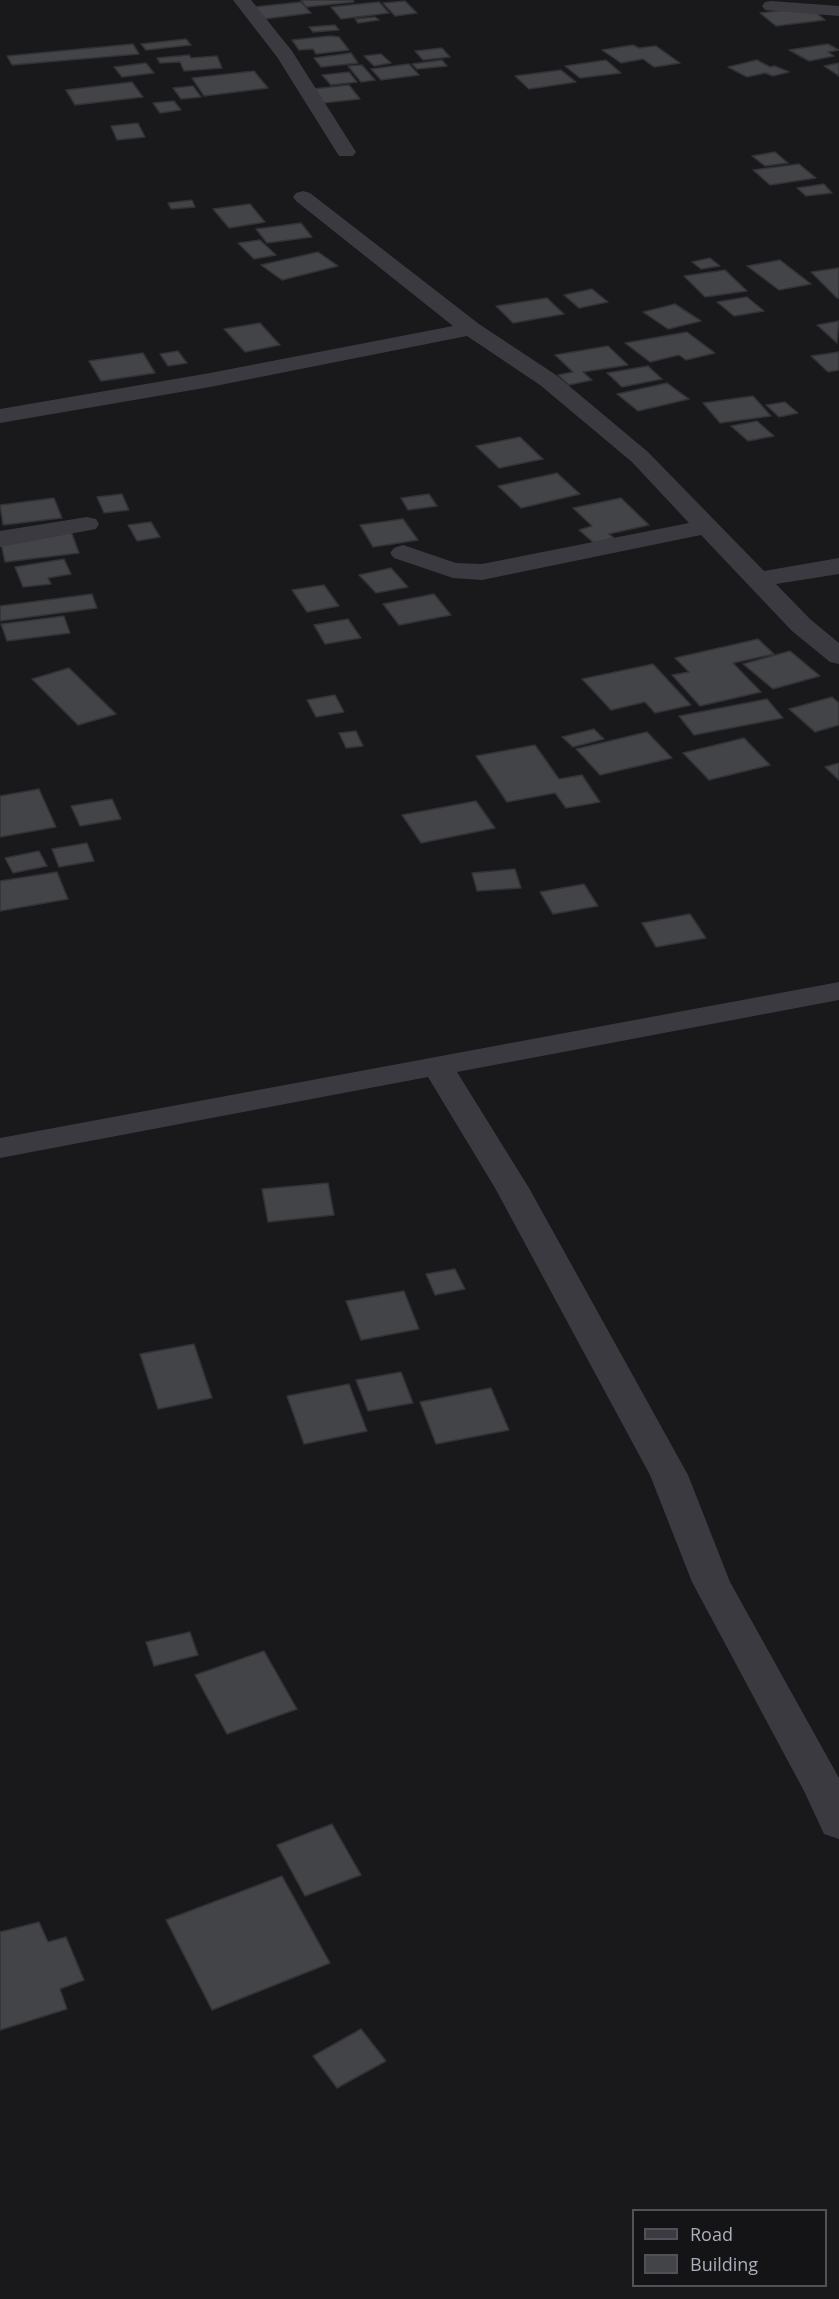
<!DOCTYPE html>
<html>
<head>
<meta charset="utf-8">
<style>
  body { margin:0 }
  #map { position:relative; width:839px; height:2299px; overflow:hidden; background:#19191b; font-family:"Open Sans",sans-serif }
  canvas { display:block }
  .legend { position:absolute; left:632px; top:2209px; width:195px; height:78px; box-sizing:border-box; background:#141416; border:2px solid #505258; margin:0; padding:8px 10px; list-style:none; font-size:18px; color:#abafba }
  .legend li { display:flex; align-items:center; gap:12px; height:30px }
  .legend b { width:30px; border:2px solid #505258 }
</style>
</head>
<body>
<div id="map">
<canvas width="839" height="2299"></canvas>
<ul class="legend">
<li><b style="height:8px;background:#3a3a40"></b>Road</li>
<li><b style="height:16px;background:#434448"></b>Building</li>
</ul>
</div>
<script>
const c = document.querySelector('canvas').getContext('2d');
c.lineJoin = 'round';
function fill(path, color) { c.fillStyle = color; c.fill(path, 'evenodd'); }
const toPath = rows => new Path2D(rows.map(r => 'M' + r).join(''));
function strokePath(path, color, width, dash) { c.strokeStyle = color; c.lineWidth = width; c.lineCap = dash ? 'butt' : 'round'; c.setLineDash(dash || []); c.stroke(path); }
const building = toPath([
  [301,0,353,0,354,2,306,7,301,0],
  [405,1,417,13,395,16,383,3,405,1],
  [301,2,311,13,264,19,254,7,301,2],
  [379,2,389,13,341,19,331,7,379,2],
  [809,7,825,20,776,26,760,13,809,7],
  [375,17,379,20,358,23,355,19,375,17],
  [335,25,339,30,313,32,309,27,335,25],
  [330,36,339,37,349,50,316,54,313,49,299,50,292,40,330,36],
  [186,39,191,45,146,50,141,44,186,39],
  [133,44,139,54,12,65,7,56,133,44],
  [828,44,839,50,828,52,834,56,809,61,789,50,828,44],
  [633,45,639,48,656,46,680,63,654,67,643,59,621,63,602,50,633,45],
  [442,48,450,57,423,60,415,51,442,48],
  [351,53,358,63,321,67,314,58,351,53],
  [381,54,391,63,374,66,364,56,381,54],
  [189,55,191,58,217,56,222,68,184,71,180,62,160,63,157,58,189,55],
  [442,60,447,66,417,69,412,64,442,60],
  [606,60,621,73,580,78,565,66,606,60],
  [757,60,770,67,775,66,789,72,773,76,765,73,747,77,728,67,757,60],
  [146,63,154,73,122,77,114,67,146,63],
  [839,63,839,76,824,66,839,63],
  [409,64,419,75,381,80,371,69,409,64],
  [362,65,375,80,361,82,348,66,362,65],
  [561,70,576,82,529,89,515,76,561,70],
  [254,71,268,88,204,96,192,78,254,71],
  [349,72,357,82,331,85,322,75,349,72],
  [132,82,143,97,75,105,66,90,132,82],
  [349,85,360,99,323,103,313,89,349,85],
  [193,86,201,97,181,99,173,88,193,86],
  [174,101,181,110,160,113,153,103,174,101],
  [138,123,145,137,117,140,111,126,138,123],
  [775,152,788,163,765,166,752,156,775,152],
  [799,164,816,178,770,185,753,170,799,164],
  [824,184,832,193,806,196,797,188,824,184],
  [192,200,195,207,171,209,168,203,192,200],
  [250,204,265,222,229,228,213,209,250,204],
  [301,223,312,237,267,243,256,229,301,223],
  [260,240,276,255,254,259,238,243,260,240],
  [318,252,338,266,282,280,261,265,318,252],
  [710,258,720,266,701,269,692,262,710,258],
  [780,260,811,284,779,290,747,266,780,260],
  [839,268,839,298,837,298,811,272,839,268],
  [725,270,747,291,705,297,684,276,725,270],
  [592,289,608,302,579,308,564,295,592,289],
  [747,297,764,311,734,316,717,302,747,297],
  [547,298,564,314,513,323,496,306,547,298],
  [675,304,701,321,668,329,643,312,675,304],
  [839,321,837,343,817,325,839,321],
  [260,323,280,345,245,352,224,329,260,323],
  [687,332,715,353,686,360,679,355,650,362,625,343,687,332],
  [608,346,628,365,583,372,592,380,569,385,558,375,573,372,555,355,608,346],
  [178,351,187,363,168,366,160,354,178,351],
  [839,352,839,370,828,372,811,356,839,352],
  [143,353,155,373,101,381,89,361,143,353],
  [648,366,662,379,622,387,607,373,648,366],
  [667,383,689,399,638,411,617,394,667,383],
  [753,396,771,416,720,423,703,403,753,396],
  [785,402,798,413,779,417,766,405,785,402],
  [757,421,774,436,748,441,731,426,757,421],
  [520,437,543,459,499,468,476,446,520,437],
  [557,473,580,494,521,508,498,486,557,473],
  [122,494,129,510,104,513,97,497,122,494],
  [429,494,437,506,408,510,401,498,429,494],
  [54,498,62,518,3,525,0,505,54,498],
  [621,498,649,525,609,534,614,538,594,543,579,530,592,526,573,508,621,498],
  [403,519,418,540,373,547,360,525,403,519],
  [151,522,160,537,137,541,128,525,151,522],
  [71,531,79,553,5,562,0,539,71,531],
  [64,559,71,574,48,578,51,584,23,587,15,567,64,559],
  [391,568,408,587,376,593,359,575,391,568],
  [324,585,339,606,307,612,292,590,324,585],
  [92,594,97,608,0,621,0,606,92,594],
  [434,594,451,615,399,625,383,604,434,594],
  [64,616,70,633,7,641,1,624,64,616],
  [348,619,361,638,325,644,314,625,348,619],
  [758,639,774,654,733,663,761,692,700,706,672,675,689,672,675,658,758,639],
  [790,651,820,676,773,689,743,664,790,651],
  [653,664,691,705,655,713,645,702,611,710,582,679,653,664],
  [69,668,116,714,78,725,32,679,69,668],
  [335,695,344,712,316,717,307,700,335,695],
  [832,697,839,703,839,725,815,732,789,709,832,697],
  [767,699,783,718,694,735,679,716,767,699],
  [594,729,604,739,573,747,562,737,594,729],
  [356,731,363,746,346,748,339,733,356,731],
  [647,732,672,758,600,775,576,749,647,732],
  [744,738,770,765,709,780,683,753,744,738],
  [535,745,559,779,582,775,600,802,566,808,555,793,507,802,476,756,535,745],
  [839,763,839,780,825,767,839,763],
  [39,789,56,827,0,837,0,796,39,789],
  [112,799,121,819,80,826,71,806,112,799],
  [476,801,495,828,421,843,402,815,476,801],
  [87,843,94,861,59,867,52,849,87,843],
  [39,851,47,866,13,873,5,858,39,851],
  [515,869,521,888,477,891,472,873,515,869],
  [57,872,68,899,0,911,0,881,57,872],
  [584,884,598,906,553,914,540,892,584,884],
  [690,914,706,938,656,947,642,923,690,914],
  [328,1183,334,1215,268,1222,262,1189,328,1183],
  [455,1269,465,1289,435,1295,426,1274,455,1269],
  [404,1291,419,1329,361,1340,346,1301,404,1291],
  [194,1344,212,1398,158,1409,140,1354,194,1344],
  [401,1372,413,1403,368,1411,356,1380,401,1372],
  [349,1384,367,1431,304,1444,287,1396,349,1384],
  [491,1388,509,1430,436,1444,420,1402,491,1388],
  [190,1632,198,1655,154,1666,146,1642,190,1632],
  [264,1651,297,1709,227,1734,195,1675,264,1651],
  [332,1824,361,1875,305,1896,277,1845,332,1824],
  [282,1876,330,1963,212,2010,166,1920,282,1876],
  [39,1922,48,1942,66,1937,84,1980,60,1989,67,2009,0,2030,0,1932,39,1922],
  [361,2029,386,2061,337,2088,313,2056,361,2029]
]);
fill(building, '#434448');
strokePath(building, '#333337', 1.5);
fill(toPath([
  [233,0,251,0,292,51,356,152,353,156,339,156,277,57,233,0],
  [771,1,839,6,839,16,765,10,762,6,765,2,771,1],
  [303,191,310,193,479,324,556,375,648,452,764,571,839,558,839,574,776,584,810,619,839,643,839,664,830,662,792,631,701,535,482,580,453,578,394,558,390,553,394,548,403,545,456,563,482,564,689,523,632,462,540,385,467,336,210,387,0,423,0,409,210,373,453,326,296,201,293,197,296,193,303,191],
  [87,517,96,519,99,524,96,529,0,547,0,531,87,517],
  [839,982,839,1000,457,1072,529,1188,688,1475,730,1582,839,1778,839,1839,824,1834,804,1791,692,1582,650,1475,495,1188,428,1077,0,1158,0,1138,839,982]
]), '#3a3a40');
</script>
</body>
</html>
